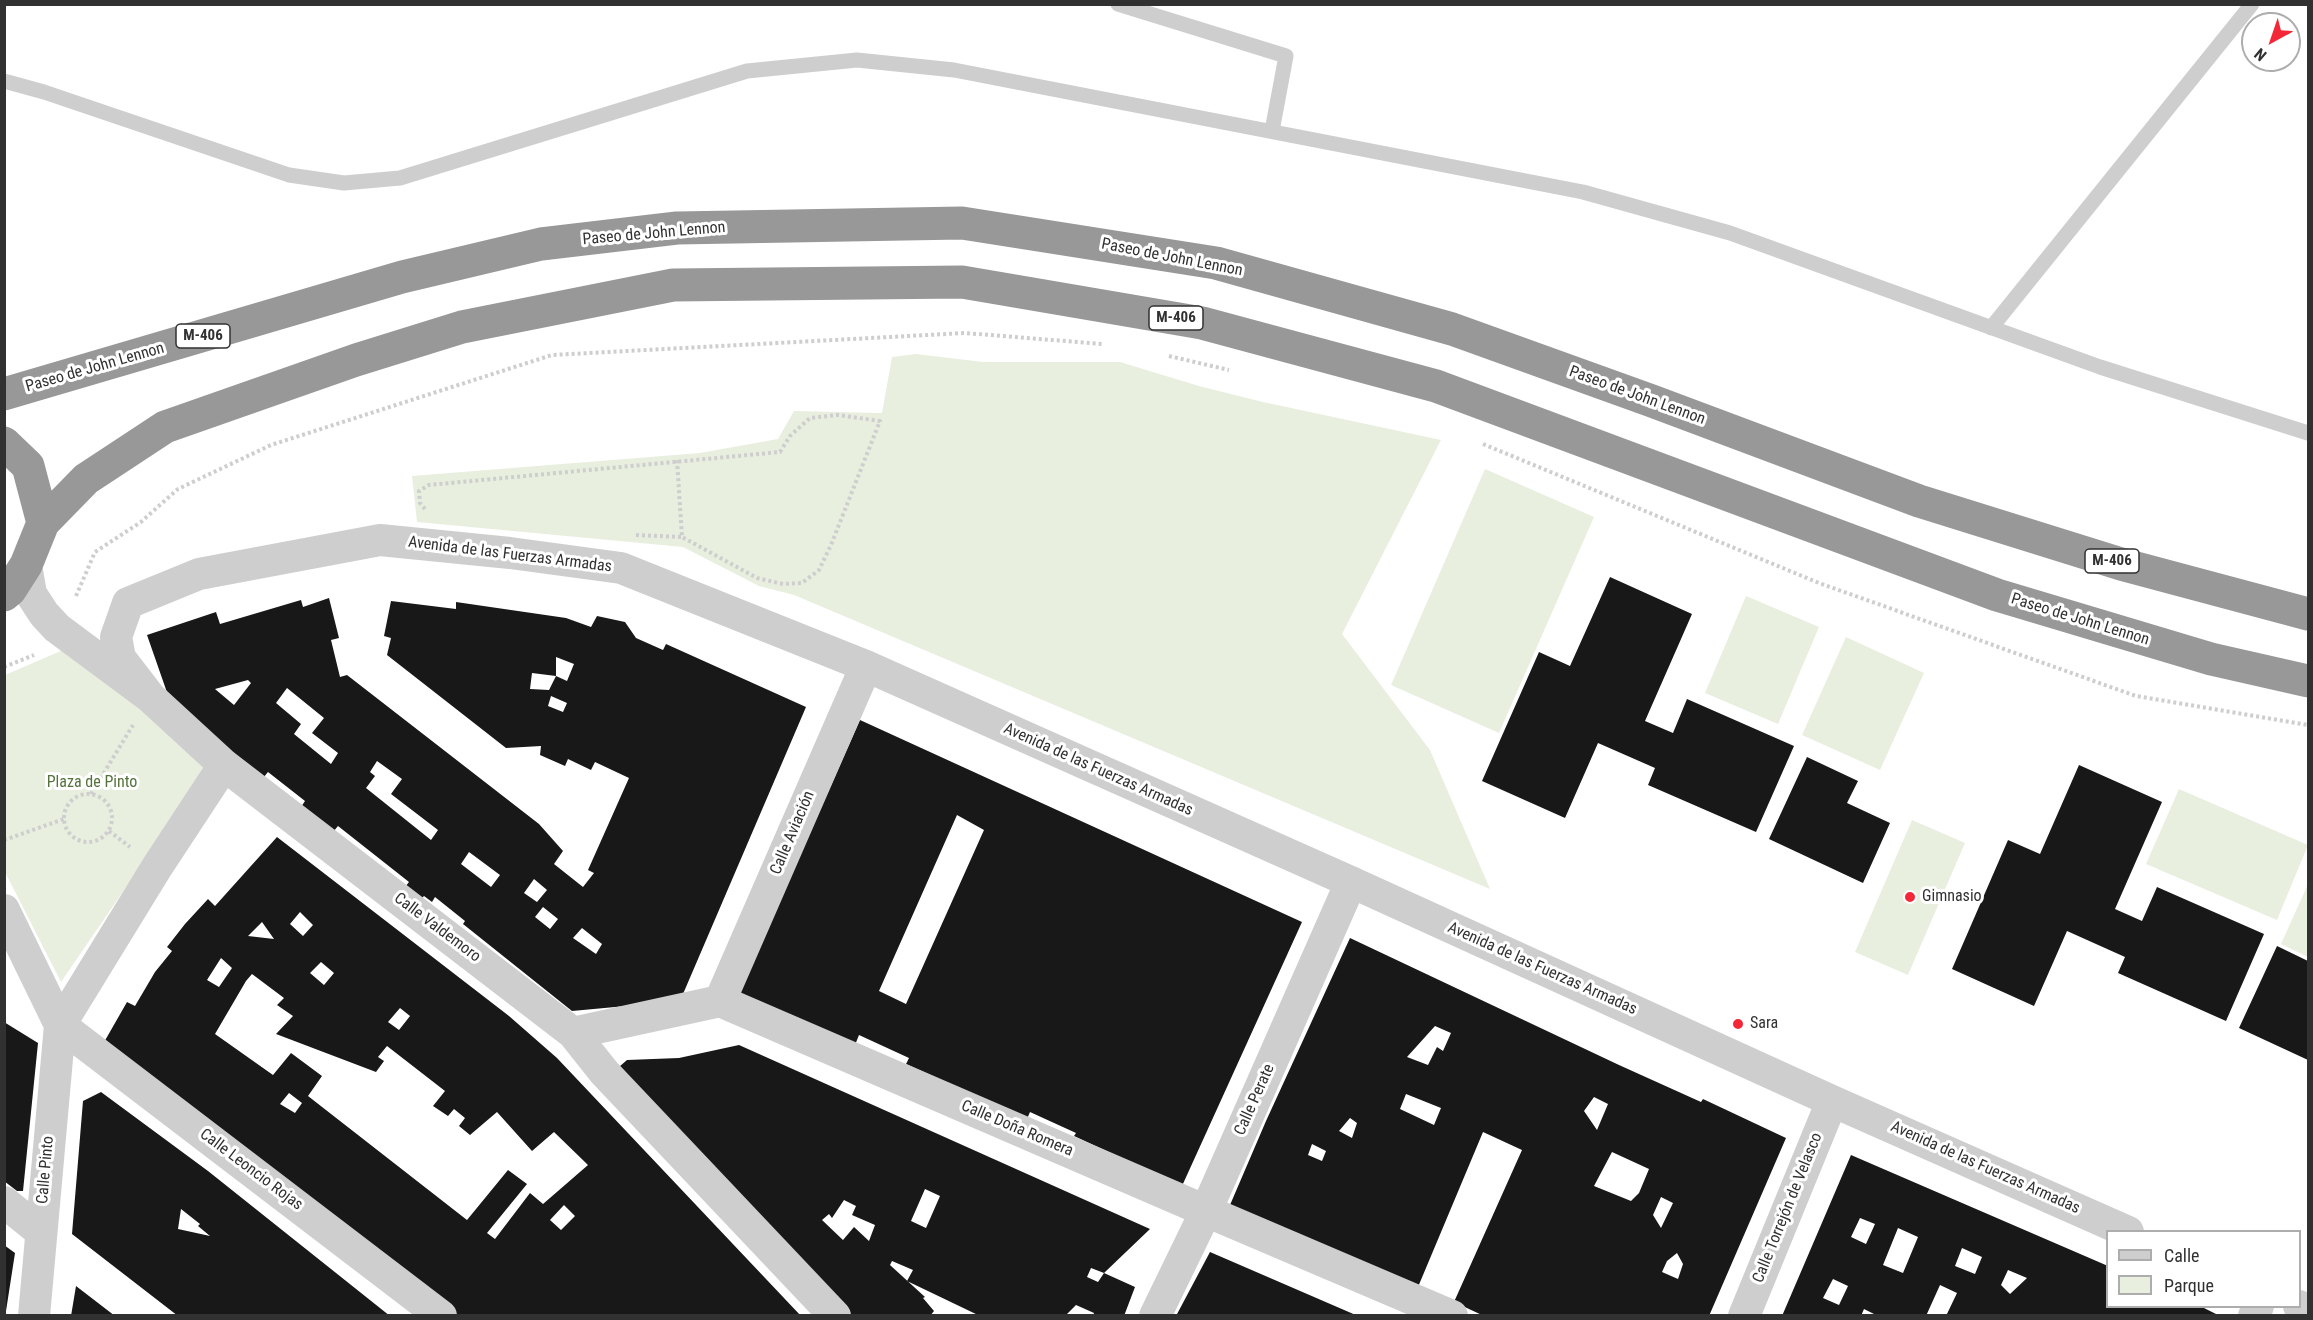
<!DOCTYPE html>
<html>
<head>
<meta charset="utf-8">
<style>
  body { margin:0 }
  #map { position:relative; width:2313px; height:1320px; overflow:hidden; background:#fff; font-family:"Roboto Condensed",sans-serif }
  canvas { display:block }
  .frame { position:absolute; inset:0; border:6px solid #313131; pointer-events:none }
  .legend { position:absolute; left:2106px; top:1230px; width:195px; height:78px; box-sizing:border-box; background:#fff; border:2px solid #adadad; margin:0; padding:8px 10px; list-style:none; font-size:18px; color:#313131 }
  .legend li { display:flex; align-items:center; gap:12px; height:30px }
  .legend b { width:30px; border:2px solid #adadad }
  .north { position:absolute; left:2241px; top:12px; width:60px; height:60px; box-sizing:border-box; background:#fff; border:2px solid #adadad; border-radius:50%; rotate:220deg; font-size:16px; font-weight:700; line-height:24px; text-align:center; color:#313131 }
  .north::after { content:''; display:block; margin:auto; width:21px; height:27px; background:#f42738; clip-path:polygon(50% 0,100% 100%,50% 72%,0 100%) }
</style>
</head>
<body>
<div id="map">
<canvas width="2313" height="1320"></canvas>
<div class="frame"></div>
<ul class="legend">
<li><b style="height:8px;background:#cecece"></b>Calle</li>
<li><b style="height:16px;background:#e8efdf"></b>Parque</li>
</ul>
<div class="north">N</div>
</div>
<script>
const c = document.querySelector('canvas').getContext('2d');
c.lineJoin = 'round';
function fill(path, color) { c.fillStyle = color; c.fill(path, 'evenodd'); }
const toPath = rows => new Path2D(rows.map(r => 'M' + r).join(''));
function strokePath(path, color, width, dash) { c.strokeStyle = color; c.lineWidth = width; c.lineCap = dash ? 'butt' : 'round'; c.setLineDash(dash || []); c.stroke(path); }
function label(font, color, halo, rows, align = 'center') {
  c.font = font + ' "Roboto Condensed",sans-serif'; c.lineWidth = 6; c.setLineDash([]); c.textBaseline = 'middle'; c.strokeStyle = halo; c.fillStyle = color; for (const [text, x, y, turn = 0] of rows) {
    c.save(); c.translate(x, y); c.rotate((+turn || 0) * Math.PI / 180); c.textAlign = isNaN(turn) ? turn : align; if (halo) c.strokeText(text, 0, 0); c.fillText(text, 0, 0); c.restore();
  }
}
fill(toPath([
  [916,354,983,362,1120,362,1199,386,1263,402,1441,440,1342,634,1430,750,1490,889,794,595,759,586,683,547,417,522,412,476,700,453,778,439,794,411,882,413,892,357],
  [1485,469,1594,517,1499,733,1391,685],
  [1746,596,1819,627,1778,724,1705,693],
  [1846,637,1924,673,1880,770,1802,735],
  [63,650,155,718,205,765,146,858,61,982,5,872,5,675],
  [2179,789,2308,845,2277,920,2146,864],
  [1912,820,1965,843,1908,975,1855,952],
  [2308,884,2308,957,2281,944]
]), '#e8efdf');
fill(toPath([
  [1610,577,1692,614,1645,721,1673,733,1687,699,1794,746,1756,832,1648,785,1655,768,1598,743,1565,818,1482,781,1539,652,1570,666],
  [329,598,339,638,331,640,340,677,347,675,539,824,563,851,554,864,583,887,594,873,588,870,629,778,595,762,591,770,568,759,565,766,540,755,541,746,506,748,387,655,391,638,384,636,391,601,456,609,456,602,566,618,591,627,597,616,625,622,636,638,663,650,666,644,806,707,680,1001,572,1011,463,924,465,921,435,897,432,902,424,896,420,900,405,887,409,882,338,826,333,832,301,807,305,801,268,772,263,778,170,701,147,635,216,612,220,624,301,600,303,607],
  [556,657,574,664,567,681,556,676,549,690,530,689,532,673,556,676],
  [248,680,251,683,234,705,215,689],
  [287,688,324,718,312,733,338,753,331,764,294,734,301,724,276,703],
  [551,696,567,703,563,712,548,706],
  [377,761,402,779,391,794,438,830,431,840,366,788,375,776,370,772],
  [469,852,500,875,491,887,461,864],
  [534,879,547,890,537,902,524,893],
  [543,907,558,919,550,929,535,917],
  [582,928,602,944,596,954,573,938],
  [860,720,1302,922,1182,1186,1074,1136,1076,1133,1030,1112,1027,1119,906,1064,909,1058,859,1035,855,1045,739,993],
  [957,815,984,830,906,1004,879,991],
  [1807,757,1858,781,1847,803,1890,823,1863,883,1769,839],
  [2079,765,2162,802,2115,909,2142,921,2157,887,2264,934,2226,1021,2118,973,2125,957,2067,931,2034,1006,1952,969,2008,840,2040,854],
  [277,837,509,1016,557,1058,801,1316,451,1316,99,1051,127,1002,135,1006,155,972,172,951,167,947,185,924,208,899,215,906],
  [300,912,313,925,303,936,290,924],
  [262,922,274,939,248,936],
  [221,958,232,968,219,987,207,980],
  [321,962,334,973,324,985,310,973],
  [252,974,284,998,277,1005,293,1016,276,1034,376,1072,384,1061,378,1057,387,1046,445,1091,433,1106,448,1116,454,1109,465,1118,459,1126,470,1135,497,1112,532,1151,554,1132,588,1165,543,1204,530,1193,495,1239,487,1233,527,1184,508,1170,467,1220,308,1096,322,1076,291,1053,273,1075,215,1034,246,981],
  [400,1008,410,1016,399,1030,388,1022],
  [289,1093,302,1103,295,1113,280,1104],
  [564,1205,575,1216,561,1230,550,1220],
  [1350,938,1619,1065,1701,1102,1703,1099,1786,1138,1709,1316,1484,1316,1454,1302,1522,1150,1483,1132,1418,1287,1230,1205,1266,1121],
  [1435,1026,1451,1033,1443,1051,1437,1047,1428,1065,1407,1057],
  [1406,1094,1441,1108,1434,1125,1400,1109],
  [1594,1097,1608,1104,1597,1130,1584,1111],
  [1350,1118,1357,1123,1352,1138,1339,1131],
  [1312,1144,1326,1151,1322,1161,1308,1155],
  [1612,1152,1649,1169,1639,1193,1631,1201,1594,1186],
  [1661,1197,1673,1203,1661,1228,1653,1215],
  [1677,1253,1683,1264,1678,1279,1662,1272,1667,1261],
  [2277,946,2308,961,2308,1060,2239,1028],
  [4,1022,38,1043,23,1191,17,1191,4,1181],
  [739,1045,1150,1229,1104,1273,1135,1287,1124,1316,1093,1316,1094,1313,1076,1305,1065,1316,980,1316,907,1281,913,1270,892,1261,890,1265,925,1297,923,1298,934,1311,930,1316,842,1316,612,1073,627,1060,679,1058],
  [925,1189,940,1196,926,1228,911,1221],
  [844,1200,856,1206,852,1215,875,1225,869,1241,854,1227,843,1240,822,1220,829,1214,832,1218],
  [1091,1268,1104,1273,1098,1282,1087,1277],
  [101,1092,208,1171,390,1316,178,1316,72,1234,83,1101],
  [181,1209,200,1224,198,1226,210,1236,178,1229],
  [1851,1155,2108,1266,2108,1306,2200,1306,2220,1316,1946,1316,1957,1293,1940,1285,1926,1316,1878,1316,1864,1309,1861,1316,1782,1316],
  [1860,1218,1875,1224,1866,1244,1851,1237],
  [1898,1228,1918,1237,1903,1273,1883,1265],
  [1962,1248,1982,1257,1975,1274,1955,1266],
  [2008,1270,2027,1278,2010,1294,2001,1285],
  [1833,1279,1848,1286,1839,1305,1823,1298],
  [4,1245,15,1253,6,1311,4,1311],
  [1210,1252,1358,1316,1176,1316],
  [76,1286,115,1316,71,1316]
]), '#181818');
strokePath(toPath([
  [1169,356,1229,370],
  [1483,444,1819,583,2136,696,2308,725],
  [425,509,420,503,419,491,429,485,780,452,790,436,810,418,838,415,880,421,831,545,819,570,802,583,783,584,757,578,682,537],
  [636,535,682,537,677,460],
  [76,596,95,552,141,522,178,489,271,445,552,355,965,333,1102,344],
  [4,667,34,655],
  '64 818a24 24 0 1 1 48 0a24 24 0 1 1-48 0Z',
  [91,794,133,725],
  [109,831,130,847],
  [4,840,64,819]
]), '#cecece', 4, [3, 3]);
strokePath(toPath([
  [1118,4,1286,56,1272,131],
  [4,81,44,92,289,175,344,183,400,178,747,71,857,60,954,70,1583,192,1730,233,2100,367,2308,433],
  [1991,328,2252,4]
]), '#cecece', 15);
strokePath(toPath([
  [26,565,31,594,44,614,57,628,150,697,224,765,573,1033,604,1072,835,1316],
  [150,697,120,658,116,637,128,603,199,574,380,540,510,553,621,568,866,666,1351,882,1832,1101,2128,1232],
  [4,910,60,1025,441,1316],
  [720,1001,866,666],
  [573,1033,720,1001,1206,1211,1452,1316],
  [4,1202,40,1231],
  [2299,1306,2308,1311],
  [34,1316,60,1025,157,867,224,765],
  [1155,1316,1206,1211,1351,882],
  [1744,1316,1832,1101],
  [2254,1316,2258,1306]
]), '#cecece', 32);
strokePath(toPath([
  [4,394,402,277,541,244,677,228,962,223,1216,263,1452,329,1652,401,1919,501,2121,564,2308,614],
  [4,443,28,466,43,523,26,565,10,590,4,595],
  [43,523,86,479,165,427,356,360,462,327,673,285,962,282,1202,323,1436,386,1997,595,2211,659,2308,681]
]), '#989898', 33);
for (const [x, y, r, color] of [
  [1910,897,6,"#f42738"],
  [1738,1024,6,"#f42738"]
]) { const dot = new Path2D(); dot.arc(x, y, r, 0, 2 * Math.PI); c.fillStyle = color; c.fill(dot); strokePath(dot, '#fff', 2); }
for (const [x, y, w] of [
  [1176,318,54],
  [203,336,54],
  [2112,561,54]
]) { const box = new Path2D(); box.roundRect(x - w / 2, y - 12, w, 24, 4.5); c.fillStyle = '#fff'; c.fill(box); strokePath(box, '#313131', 1.5); }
label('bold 15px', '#313131', null, [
  ["M-406",1176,318],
  ["M-406",203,336],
  ["M-406",2112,561]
]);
label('16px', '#313131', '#fff', [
  ["Paseo de John Lennon",654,234,-5],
  ["Paseo de John Lennon",1172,258,11],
  ["Paseo de John Lennon",95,368,-16],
  ["Paseo de John Lennon",1637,396,20],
  ["Avenida de las Fuerzas Armadas",510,555,7],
  ["Paseo de John Lennon",2080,620,17],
  ["Avenida de las Fuerzas Armadas",1098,770,24],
  ["Calle Aviación",793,833,-67],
  ["Calle Valdemoro",437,928,37],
  ["Avenida de las Fuerzas Armadas",1542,969,24],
  ["Calle Perate",1255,1100,-66],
  ["Calle Doña Romera",1017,1129,23],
  ["Avenida de las Fuerzas Armadas",1985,1168,24],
  ["Calle Pinto",46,1170,-85],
  ["Calle Leoncio Rojas",251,1170,37],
  ["Calle Torrejón de Velasco",1788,1208,-68]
]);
label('16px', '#54723a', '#fff', [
  ["Plaza de Pinto",92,783]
]);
label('16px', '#313131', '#fff', [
  ["Gimnasio",1922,897],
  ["Sara",1750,1024]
], 'left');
</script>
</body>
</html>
